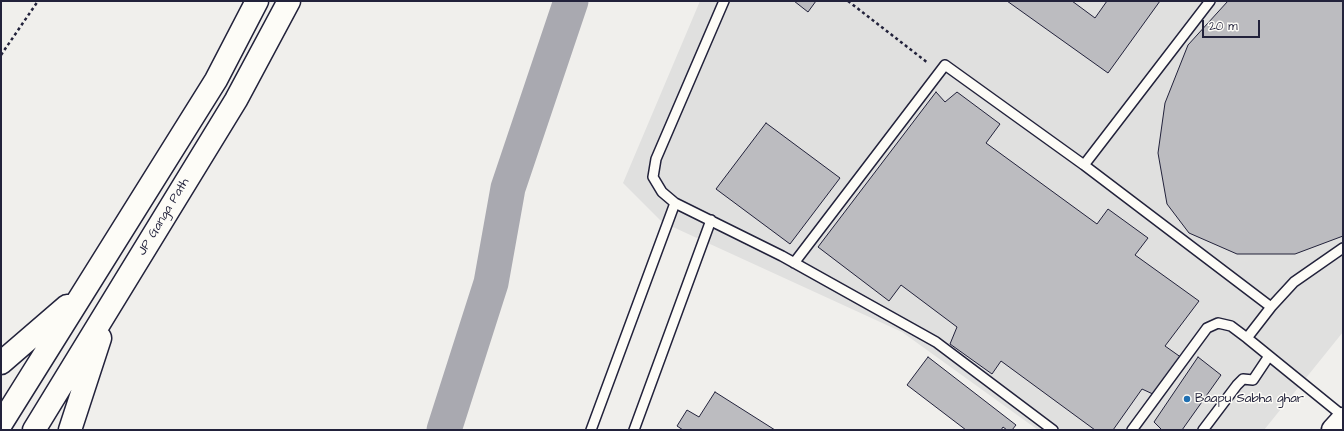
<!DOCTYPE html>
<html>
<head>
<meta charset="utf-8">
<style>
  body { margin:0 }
  #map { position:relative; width:1344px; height:431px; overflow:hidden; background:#f0efec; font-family:"Architects Daughter",sans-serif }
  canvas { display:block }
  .frame { position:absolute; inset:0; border:2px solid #22223b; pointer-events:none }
  .scale { position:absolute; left:1202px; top:20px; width:58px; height:18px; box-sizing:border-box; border:2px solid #22223b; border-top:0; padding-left:5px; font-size:12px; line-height:14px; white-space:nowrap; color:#22223b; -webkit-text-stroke:3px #fdfcf7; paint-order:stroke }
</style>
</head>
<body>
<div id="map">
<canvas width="1344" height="431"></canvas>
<div class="frame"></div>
<div class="scale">20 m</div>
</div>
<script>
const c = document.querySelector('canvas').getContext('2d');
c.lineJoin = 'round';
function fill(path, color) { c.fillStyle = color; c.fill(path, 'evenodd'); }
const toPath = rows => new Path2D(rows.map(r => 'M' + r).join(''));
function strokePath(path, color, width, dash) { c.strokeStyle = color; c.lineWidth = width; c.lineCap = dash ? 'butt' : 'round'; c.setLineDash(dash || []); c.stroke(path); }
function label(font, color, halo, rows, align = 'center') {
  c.font = font + ' "Architects Daughter",sans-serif'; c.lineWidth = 3; c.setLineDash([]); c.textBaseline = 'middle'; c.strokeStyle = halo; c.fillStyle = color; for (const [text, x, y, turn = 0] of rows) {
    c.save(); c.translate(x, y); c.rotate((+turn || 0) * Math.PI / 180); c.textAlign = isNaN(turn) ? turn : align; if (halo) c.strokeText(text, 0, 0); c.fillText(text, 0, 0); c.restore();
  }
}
fill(toPath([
  [700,1,1343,1,1343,332,1264,430,1038,430,902,332,662,222,623,183]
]), '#e0e0df');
strokePath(toPath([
  [444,430,491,283,508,188,571,1]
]), '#a9a9b0', 35);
const building = toPath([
  [794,1,816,1,808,12,794,1],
  [1007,1,1072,1,1095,18,1107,1,1160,1,1108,73,1007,1],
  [1228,1,1343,1,1343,236,1295,254,1237,254,1189,233,1167,204,1158,153,1165,103,1188,45,1228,1],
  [936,92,945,102,957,92,1000,124,986,143,1097,224,1108,209,1148,238,1135,255,1199,301,1165,346,1182,358,1155,395,1142,389,1113,430,1095,430,1001,361,992,374,950,344,957,327,901,285,889,301,818,247,936,92],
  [766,123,840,178,790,244,716,189,766,123],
  [928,357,1016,425,1012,430,1007,430,1003,427,1001,430,966,430,907,385,928,357],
  [1198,357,1221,375,1182,430,1162,430,1154,422,1198,357],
  [715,392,775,430,683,430,677,426,687,410,699,417,715,392]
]);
fill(building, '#bcbcc0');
strokePath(building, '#22223b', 1);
const lane = toPath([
  [724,1,656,159,653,177,662,192,675,203,782,256,936,342,1053,430],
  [1084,165,1210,1],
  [794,263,945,65,1084,165,1271,307],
  [1247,338,1271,307,1294,282,1343,248],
  [591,430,675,203],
  [634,430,711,220],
  [1132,430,1207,328,1218,323,1231,326,1247,338,1343,416],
  [1203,430,1237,385,1243,379,1253,380,1269,356]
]);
const primary = toPath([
  [1333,430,1343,419]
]);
const highway = toPath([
  [1,363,67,306],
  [1,424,216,80,257,1],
  [34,430,236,100,289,1],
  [70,430,100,338]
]);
strokePath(lane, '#22223b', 12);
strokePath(primary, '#22223b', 25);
strokePath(highway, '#22223b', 25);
strokePath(toPath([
  [848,1,928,63],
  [1,55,38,1]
]), '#22223b', 2.5, [3, 3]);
strokePath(lane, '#fdfcf7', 9);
strokePath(primary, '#fdfcf7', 22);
strokePath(highway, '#fdfcf7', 22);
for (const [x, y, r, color] of [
  [1187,399,4,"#1f6fb2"]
]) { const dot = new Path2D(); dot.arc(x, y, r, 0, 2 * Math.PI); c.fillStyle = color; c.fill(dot); strokePath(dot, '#fdfcf7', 1.5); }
label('13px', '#22223b', '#fdfcf7', [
  ["JP Ganga Path",164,217,-59]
]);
label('13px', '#22223b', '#fdfcf7', [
  ["Baapu Sabha ghar",1195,399]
], 'left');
</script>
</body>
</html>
